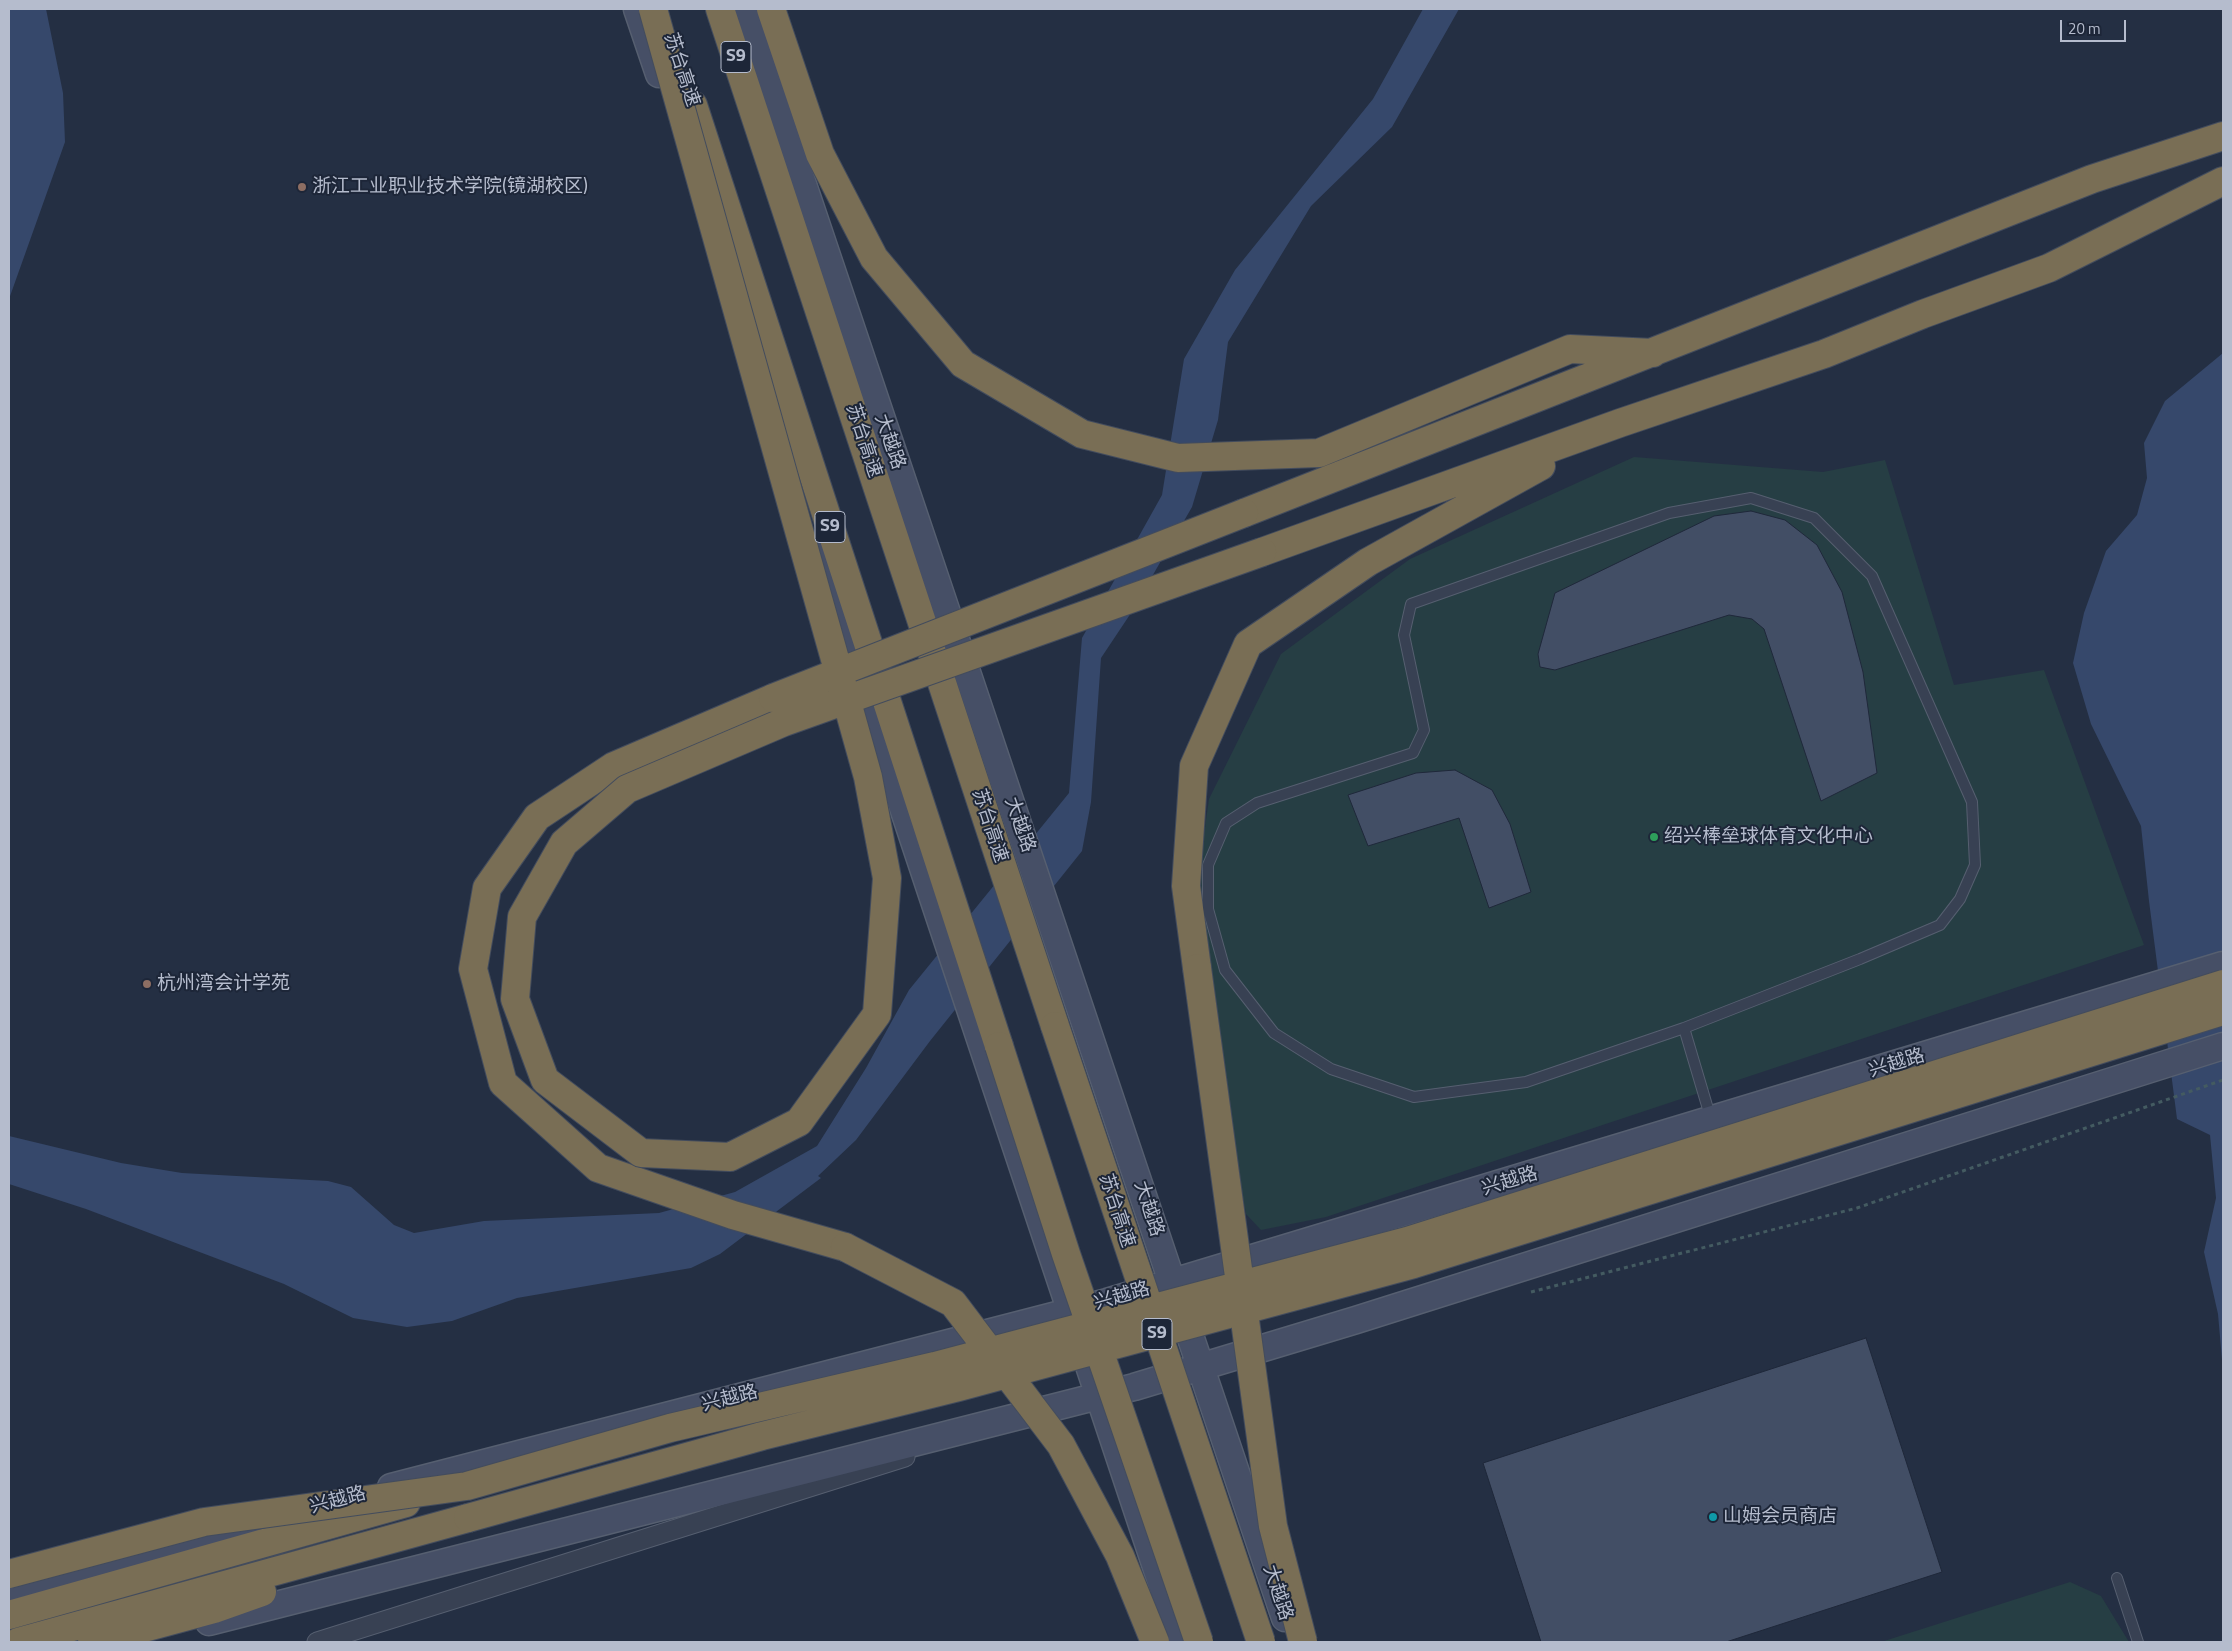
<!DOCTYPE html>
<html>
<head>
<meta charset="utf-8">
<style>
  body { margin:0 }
  #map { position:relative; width:2232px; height:1651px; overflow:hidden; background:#242f43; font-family:"Titillium Web",sans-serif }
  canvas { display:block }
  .frame { position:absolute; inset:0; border:10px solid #b5bccd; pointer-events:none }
  .scale { position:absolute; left:2060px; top:20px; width:66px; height:22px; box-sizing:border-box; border:2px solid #b5bccd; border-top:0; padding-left:6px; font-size:15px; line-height:18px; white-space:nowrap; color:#b5bccd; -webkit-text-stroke:4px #1d2638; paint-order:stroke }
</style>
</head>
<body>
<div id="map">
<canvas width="2232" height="1651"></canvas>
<div class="frame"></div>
<div class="scale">20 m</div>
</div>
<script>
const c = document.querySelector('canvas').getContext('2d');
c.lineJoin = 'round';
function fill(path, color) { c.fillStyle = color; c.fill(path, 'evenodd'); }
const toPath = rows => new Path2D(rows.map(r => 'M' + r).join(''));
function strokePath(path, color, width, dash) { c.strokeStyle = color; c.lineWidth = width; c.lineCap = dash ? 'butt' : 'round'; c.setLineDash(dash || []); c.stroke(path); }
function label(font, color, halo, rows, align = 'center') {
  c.font = font + ' "Titillium Web","Noto Sans SC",sans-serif'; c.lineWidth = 4; c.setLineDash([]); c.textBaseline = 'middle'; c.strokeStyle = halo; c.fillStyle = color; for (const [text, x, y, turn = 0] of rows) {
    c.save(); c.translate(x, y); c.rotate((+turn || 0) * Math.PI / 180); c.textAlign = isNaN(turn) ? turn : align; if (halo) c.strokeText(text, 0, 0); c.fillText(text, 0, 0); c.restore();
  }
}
fill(toPath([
  [1634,457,1823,472,1885,460,1954,685,2044,670,2144,945,1326,1217,1261,1230,1246,1214,1226,1106,1198,876,1209,799,1281,654,1410,559],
  [2070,1582,2101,1596,2129,1642,1881,1642]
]), '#263e44');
fill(toPath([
  [9,9,46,9,63,93,65,142,9,299],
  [1423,9,1459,9,1392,127,1311,206,1228,342,1218,420,1192,507,1131,613,1101,658,1091,802,1082,851,930,1041,856,1140,818,1176,821,1178,720,1254,691,1268,517,1298,452,1321,407,1327,353,1318,284,1284,86,1209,9,1184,9,1136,121,1163,182,1173,328,1181,351,1187,394,1225,414,1233,484,1221,659,1213,735,1192,817,1146,866,1068,909,990,1069,793,1082,638,1162,495,1184,359,1235,270,1373,99],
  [2223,353,2223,1371,2218,1314,2204,1252,2216,1198,2210,1135,2177,1119,2149,901,2141,826,2091,724,2073,663,2084,613,2106,551,2137,515,2147,478,2144,443,2165,401]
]), '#36486b');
const building = toPath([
  [1751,511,1785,520,1817,545,1842,592,1863,672,1877,773,1821,801,1764,629,1752,619,1729,615,1555,670,1540,667,1538,654,1555,593,1714,516,1751,511],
  [1455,770,1492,790,1510,824,1531,892,1489,908,1459,818,1368,846,1348,795,1416,773,1455,770],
  [1866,1338,1942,1572,1726,1642,1541,1642,1483,1463,1866,1338]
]);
fill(building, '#424e65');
strokePath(building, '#1f283a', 1);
const lane = toPath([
  [1684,1028,1526,1082,1414,1097,1331,1069,1274,1033,1225,970,1208,909,1208,865,1226,823,1257,803,1413,753,1424,730,1404,635,1411,604,1669,513,1751,498,1814,518,1872,576,1972,802,1975,865,1960,899,1940,925,1860,959,1684,1028,1711,1119],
  [2117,1578,2138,1642]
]);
const street = toPath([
  [317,1642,905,1457]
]);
const secondary = toPath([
  [637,9,659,74],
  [744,9,1285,1618],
  [816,547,1181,1642],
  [391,1487,1107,1302,2223,965],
  [9,1590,252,1525],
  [209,1622,1134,1387,1356,1320,2223,1046]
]);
const highway = toPath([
  [720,9,1055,1026],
  [771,9,820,154,874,258,963,364,1082,434,1178,458,1319,453,1570,349,1653,353],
  [693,105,999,1046],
  [1244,513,2092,179,2223,136],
  [1262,552,1620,423,1824,354,1923,314,2049,268,2223,181],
  [773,698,614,766,537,817,487,888,473,969,503,1083,598,1168,733,1215,845,1247],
  [1197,968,1186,886,1194,766,1248,644,1368,562,1541,466],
  [9,1615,406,1503],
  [18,1642,468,1518],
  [92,1642,214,1609,262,1592]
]);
strokePath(lane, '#565f70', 12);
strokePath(street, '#565f70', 21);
strokePath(secondary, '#565f70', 29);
strokePath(highway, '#434c5d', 30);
strokePath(toPath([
  [1531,1292,1857,1208,2223,1080]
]), '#445b61', 3, [4, 4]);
strokePath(lane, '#384153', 10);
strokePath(street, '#384153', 19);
strokePath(secondary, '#464f66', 26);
strokePath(highway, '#796e55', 28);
const highwayBridge = toPath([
  [653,9,868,777,887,878,877,1014,799,1122,730,1157,641,1153,545,1080,515,999,522,917,564,843,627,789,784,722,1262,552],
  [773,698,1244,513],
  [1197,968,1273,1526,1303,1642],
  [1055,1026,1261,1642],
  [999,1046,1066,1254,1199,1642],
  [845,1247,953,1303,1061,1445,1120,1556,1155,1642],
  [468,1518,762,1436,959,1387,1414,1264,2223,1011],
  [9,1574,204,1522,467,1486,670,1428,935,1366,1407,1241,2223,984]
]);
strokePath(highwayBridge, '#434c5d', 30, []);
strokePath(highwayBridge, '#796e55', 28);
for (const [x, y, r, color] of [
  [302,187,5,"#8d6e63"],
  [1654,837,5,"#2e9e5b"],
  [147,984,5,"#8d6e63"],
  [1713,1517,5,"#0f9aa8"]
]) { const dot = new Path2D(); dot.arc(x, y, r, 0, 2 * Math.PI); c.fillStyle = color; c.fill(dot); strokePath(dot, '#1d2638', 2); }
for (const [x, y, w] of [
  [736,57,30],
  [830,527,30],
  [1157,1334,30]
]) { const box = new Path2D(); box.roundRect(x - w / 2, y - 15.5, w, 31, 4); c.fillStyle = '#1d2638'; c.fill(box); strokePath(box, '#b5bccd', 1); }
label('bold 18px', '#b5bccd', null, [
  ["S9",736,57],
  ["S9",830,527],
  ["S9",1157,1334]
]);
label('19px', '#b5bccd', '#1d2638', [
  ["苏台高速",681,70,72],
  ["苏台高速",863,441,72],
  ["大越路",889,442,71],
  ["大越路",1019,825,71],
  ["苏台高速",989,826,72],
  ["兴越路",1897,1064,-17],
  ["兴越路",1510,1182,-17],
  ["大越路",1148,1209,72],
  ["苏台高速",1116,1211,72],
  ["兴越路",1122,1297,-16],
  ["兴越路",730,1399,-14],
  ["兴越路",338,1501,-15],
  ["大越路",1277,1593,72]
]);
label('19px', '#b5bccd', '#1d2638', [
  ["浙江工业职业技术学院(镜湖校区)",312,187],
  ["绍兴棒垒球体育文化中心",1664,837],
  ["杭州湾会计学苑",157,984],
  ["山姆会员商店",1723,1517]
], 'left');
</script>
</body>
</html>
